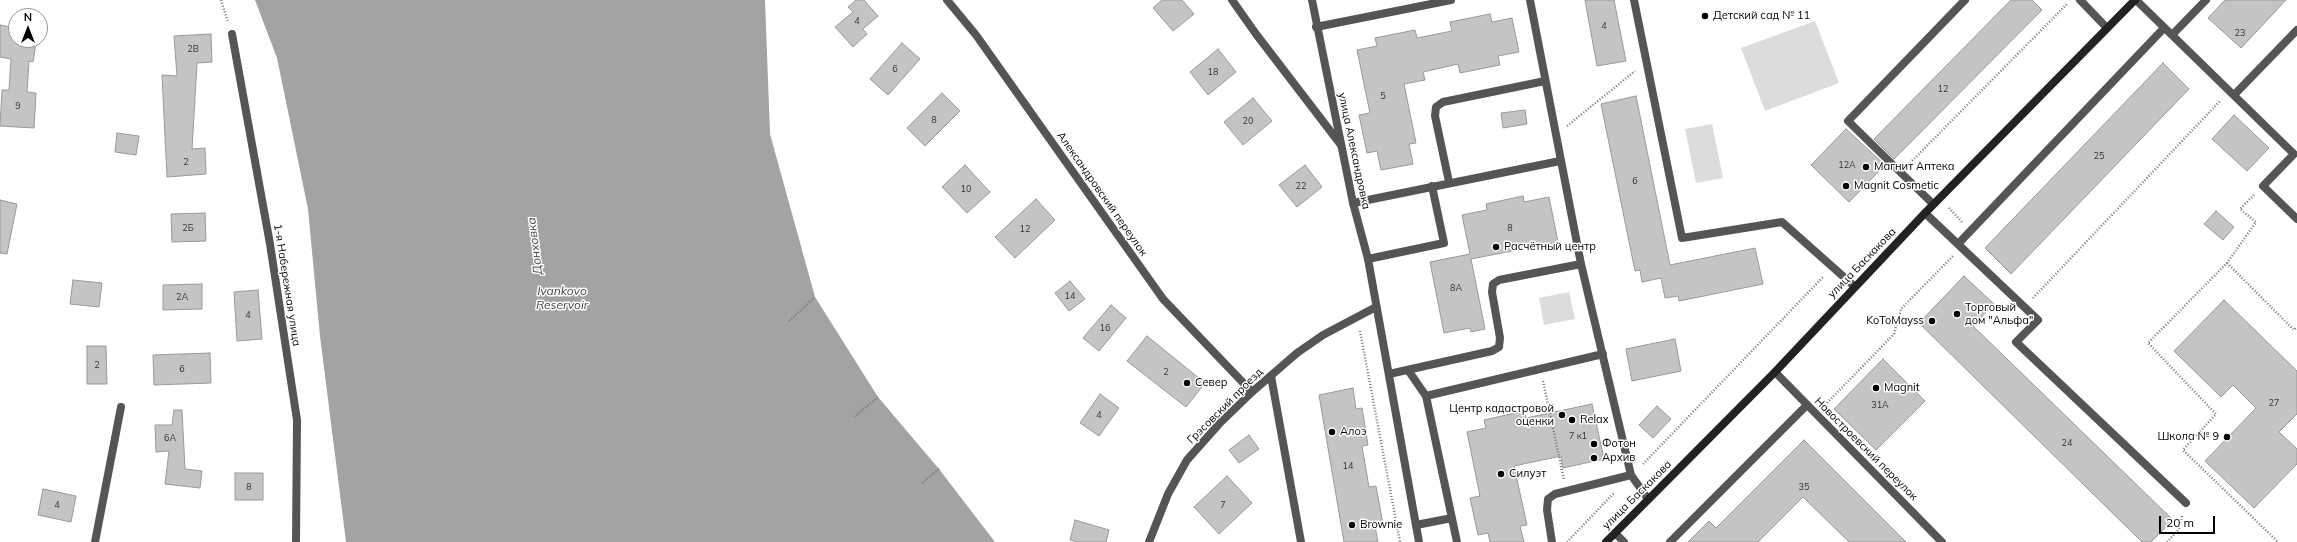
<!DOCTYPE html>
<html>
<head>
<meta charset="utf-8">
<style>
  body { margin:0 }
  #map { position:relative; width:2297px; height:542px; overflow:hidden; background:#fff; font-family:Mulish,sans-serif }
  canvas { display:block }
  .north { position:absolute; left:8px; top:8px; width:40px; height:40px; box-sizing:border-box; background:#fff; border:1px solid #999; border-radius:50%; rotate:0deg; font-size:11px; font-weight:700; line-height:16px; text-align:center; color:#000 }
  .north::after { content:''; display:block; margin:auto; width:14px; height:18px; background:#000; clip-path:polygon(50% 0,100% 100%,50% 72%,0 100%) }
  .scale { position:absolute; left:2159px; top:516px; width:56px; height:18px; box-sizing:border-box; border:2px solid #000; border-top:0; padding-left:5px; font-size:12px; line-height:14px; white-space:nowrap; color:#000; -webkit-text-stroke:3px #fff; paint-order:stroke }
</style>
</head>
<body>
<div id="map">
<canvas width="2297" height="542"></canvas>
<div class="north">N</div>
<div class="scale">20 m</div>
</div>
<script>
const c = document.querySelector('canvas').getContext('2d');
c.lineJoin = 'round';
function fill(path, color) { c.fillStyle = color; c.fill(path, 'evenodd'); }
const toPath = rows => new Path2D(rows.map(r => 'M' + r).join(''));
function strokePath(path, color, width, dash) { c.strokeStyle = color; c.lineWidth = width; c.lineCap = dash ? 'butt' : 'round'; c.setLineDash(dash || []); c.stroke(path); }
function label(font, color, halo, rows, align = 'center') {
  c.font = font + ' Mulish,sans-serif'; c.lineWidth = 3; c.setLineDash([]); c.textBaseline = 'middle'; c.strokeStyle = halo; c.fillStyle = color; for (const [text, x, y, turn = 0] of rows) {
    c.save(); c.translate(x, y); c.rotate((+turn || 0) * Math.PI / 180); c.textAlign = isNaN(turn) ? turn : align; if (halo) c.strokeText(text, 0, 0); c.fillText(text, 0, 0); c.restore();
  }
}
fill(toPath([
  [1815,21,1839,83,1765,111,1741,48],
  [1712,124,1723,178,1696,183,1685,129],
  [1569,292,1575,319,1544,325,1539,298]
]), '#dcdcdc');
fill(toPath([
  [255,0,765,0,770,134,815,297,878,397,939,469,995,542,346,542,320,336,308,209,277,58]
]), '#a3a3a3');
const building = toPath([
  [856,0,864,0,878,16,863,29,867,34,853,47,835,27,853,12,848,7,856,0],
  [1162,0,1182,0,1194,14,1173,31,1153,8,1162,0],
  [1585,0,1614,0,1626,61,1597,66,1585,0],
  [2011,0,2032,0,2042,10,1894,159,1874,139,2011,0],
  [2225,0,2286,0,2241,48,2208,18,2225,0],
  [1490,14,1492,22,1512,18,1519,52,1498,56,1500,65,1460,73,1458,64,1423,72,1425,80,1404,84,1416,143,1409,144,1413,164,1381,170,1377,151,1367,153,1359,115,1370,113,1357,50,1377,46,1375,38,1415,30,1417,38,1452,31,1450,22,1490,14],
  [0,25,16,28,16,40,36,43,33,62,29,61,27,92,36,93,34,128,0,126,2,90,9,90,11,59,0,57,0,25],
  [211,34,212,62,197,63,192,149,205,148,206,174,167,177,162,75,177,76,174,36,211,34],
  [902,43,920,59,888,95,870,79,902,43],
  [1218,49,1236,72,1208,95,1190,72,1218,49],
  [2163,63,2189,89,2011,274,1985,248,2163,63],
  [942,93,960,111,925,146,907,128,942,93],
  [1636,96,1670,265,1755,248,1763,284,1679,301,1678,296,1665,298,1661,278,1642,282,1640,270,1635,271,1601,104,1636,96],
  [1253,98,1272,121,1243,145,1224,122,1253,98],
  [1525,110,1527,124,1503,128,1501,113,1525,110],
  [2234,115,2269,148,2247,171,2212,139,2234,115],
  [1846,129,1885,165,1849,202,1811,165,1846,129],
  [117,133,139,136,136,155,115,152,117,133],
  [965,165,990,192,967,213,942,187,965,165],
  [1305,165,1322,187,1297,207,1279,185,1305,165],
  [1523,196,1524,202,1549,197,1558,242,1471,259,1485,329,1471,332,1470,328,1444,333,1430,262,1470,254,1462,215,1487,210,1486,204,1523,196],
  [1036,199,1055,220,1015,258,995,237,1036,199],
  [0,200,17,204,7,254,0,253,0,200],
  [2216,211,2234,227,2223,240,2204,224,2216,211],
  [205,213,206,241,172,242,171,214,205,213],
  [1964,276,1994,304,1973,326,2173,520,2151,542,2142,542,1919,323,1964,276],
  [73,280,102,283,99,307,70,304,73,280],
  [1070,281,1085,299,1069,311,1055,293,1070,281],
  [202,284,202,309,163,310,163,285,202,284],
  [258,290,262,339,237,341,234,292,258,290],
  [2224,300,2297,371,2297,414,2279,432,2297,449,2297,464,2254,508,2205,461,2256,408,2233,385,2221,397,2174,351,2224,300],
  [1111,305,1126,318,1099,351,1083,338,1111,305],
  [1147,336,1205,383,1186,407,1127,361,1147,336],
  [1675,339,1681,371,1632,381,1626,349,1675,339],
  [87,346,106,346,107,384,87,384,87,346],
  [210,353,211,383,154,385,153,355,210,353],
  [1883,359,1925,401,1876,450,1834,409,1883,359],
  [1353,388,1356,409,1362,408,1368,445,1362,446,1369,487,1376,486,1383,524,1375,526,1378,542,1344,542,1319,395,1353,388],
  [1100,394,1119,408,1099,436,1080,423,1100,394],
  [1592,404,1604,459,1563,468,1561,456,1514,466,1527,525,1520,526,1524,542,1490,542,1488,533,1478,535,1470,498,1480,496,1467,432,1486,428,1484,420,1524,411,1526,418,1592,404],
  [1657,406,1671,419,1653,438,1639,425,1657,406],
  [174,410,182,410,185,469,202,471,200,488,165,484,169,451,156,452,155,425,172,425,174,410],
  [1249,435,1259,449,1239,463,1229,450,1249,435],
  [1804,440,1906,542,1849,542,1803,497,1758,542,1688,542,1709,521,1716,528,1804,440],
  [235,473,263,473,263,500,235,500,235,473],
  [1227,476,1252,503,1219,534,1194,507,1227,476],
  [43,489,76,496,71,522,38,515,43,489],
  [1075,520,1109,530,1106,542,1078,542,1070,540,1075,520]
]);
fill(building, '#c4c4c4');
strokePath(building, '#999', 1);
strokePath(toPath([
  [221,0,228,22],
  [1567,126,1635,71],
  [1910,163,2068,3],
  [2254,195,2240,209,2256,222,2227,263,2148,343,2216,414,2183,450,2278,542],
  [1949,208,1962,222],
  [2227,263,2294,330,2297,327],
  [2033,298,2221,100],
  [789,321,815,297],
  [1360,331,1400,542],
  [1543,381,1564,480],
  [1825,405,1894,334,1901,309,1953,256],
  [854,417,878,397],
  [1643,464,1824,276],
  [922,483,939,469],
  [1567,542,1614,493],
  [2167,542,2179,529,2182,515]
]), '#777', 2.5, [1, 2]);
strokePath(toPath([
  [1232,0,1256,34,1341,145],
  [1530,0,1581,264,1631,475,1648,499],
  [1634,0,1682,238,1782,222,1854,286],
  [2080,0,2107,28],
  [2136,0,2294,154,2263,186,2297,219],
  [1316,27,1451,0],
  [2172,35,2206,0],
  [2234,95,2297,30],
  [1449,182,1435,116,1436,107,1443,102,1545,81],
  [1353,203,1560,161],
  [1933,204,1848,121,1965,0],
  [1925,213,2038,320,2016,342,2186,503],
  [1958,244,2164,28],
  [1368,259,1444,243,1432,186],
  [1408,370,1426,396,1457,542],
  [1389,374,1492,351,1499,347,1500,338,1492,292,1493,284,1499,280,1581,264],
  [1271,376,1301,542],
  [1426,396,1603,354],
  [1416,525,1452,518],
  [1552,542,1547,510,1548,499,1555,494,1631,475],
  [1670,542,1807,405]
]), '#555', 8);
strokePath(toPath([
  [947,0,976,35,1163,299,1252,392],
  [1312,0,1353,203,1368,259,1419,542],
  [232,34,270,244,297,420,296,542],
  [1775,372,1942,542],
  [1615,533,1624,542],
  [95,542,121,407],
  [1149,542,1168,494,1187,460,1219,424,1252,392,1297,353,1323,335,1376,307]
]), '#555', 8);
strokePath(toPath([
  [1606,542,1775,372,1925,213,2135,0]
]), '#222', 8);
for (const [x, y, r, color] of [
  [1705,16,4,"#000"],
  [1866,167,4,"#000"],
  [1846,186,4,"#000"],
  [1496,247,4,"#000"],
  [1957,314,4,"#000"],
  [1932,321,4,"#000"],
  [1187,383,4,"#000"],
  [1876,388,4,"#000"],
  [1562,415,4,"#000"],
  [1572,420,4,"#000"],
  [1332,432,4,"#000"],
  [2227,437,4,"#000"],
  [1594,444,4,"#000"],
  [1594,458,4,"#000"],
  [1501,474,4,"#000"],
  [1352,525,4,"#000"]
]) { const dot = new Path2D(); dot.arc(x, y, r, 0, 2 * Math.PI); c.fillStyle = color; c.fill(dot); strokePath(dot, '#fff', 1.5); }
label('9px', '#313131', null, [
  ["4",857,21],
  ["4",1604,26],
  ["23",2240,33],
  ["2В",193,49],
  ["6",895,69],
  ["18",1213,72],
  ["12",1943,89],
  ["5",1383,96],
  ["9",18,106],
  ["8",934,120],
  ["20",1248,121],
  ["25",2099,156],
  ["2",186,162],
  ["12А",1847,165],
  ["6",1635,181],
  ["22",1301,186],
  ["10",966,189],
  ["2Б",188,228],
  ["8",1510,228],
  ["12",1025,229],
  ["8А",1456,288],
  ["14",1070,296],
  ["2А",182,297],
  ["4",248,315],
  ["16",1105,328],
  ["2",97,365],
  ["6",182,369],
  ["2",1166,372],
  ["27",2274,403],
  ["31А",1880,405],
  ["4",1099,415],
  ["7 к1",1578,436],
  ["6А",170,438],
  ["24",2067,443],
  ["14",1348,466],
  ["8",249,487],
  ["35",1804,487],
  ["4",57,505],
  ["7",1223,505]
]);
label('11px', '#000', '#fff', [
  ["Детский сад № 11",1713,16],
  ["Магнит Аптека",1874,167],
  ["Magnit Cosmetic",1854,186],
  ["Расчётный центр",1504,247],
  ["Торговый",1965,308],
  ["дом \"Альфа\"",1965,321],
  ["KoToMayss",1924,321,"right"],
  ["Север",1195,383],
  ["Magnit",1884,388],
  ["Центр кадастровой",1554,409,"right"],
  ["оценки",1554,422,"right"],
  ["Relax",1580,420],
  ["Алоэ",1340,432],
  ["Школа № 9",2219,437,"right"],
  ["Фотон",1602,444],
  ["Архив",1602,458],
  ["Силуэт",1509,474],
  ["Brownie",1360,525]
], 'left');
label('11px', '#000', '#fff', [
  ["улица Александровка",1354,151,78],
  ["Александровский переулок",1102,194,55],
  ["улица Баскакова",1862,263,-46],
  ["1-я Набережная улица",287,285,81],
  ["Грэсовский проезд",1225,406,-45],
  ["Новостроевский переулок",1866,449,45],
  ["улица Баскакова",1637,495,-45]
]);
label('italic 12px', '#444', '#fff', [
  ["Донховка",535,246,-97],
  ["Ivankovo",562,291],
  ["Reservoir",562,305]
]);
</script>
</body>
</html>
